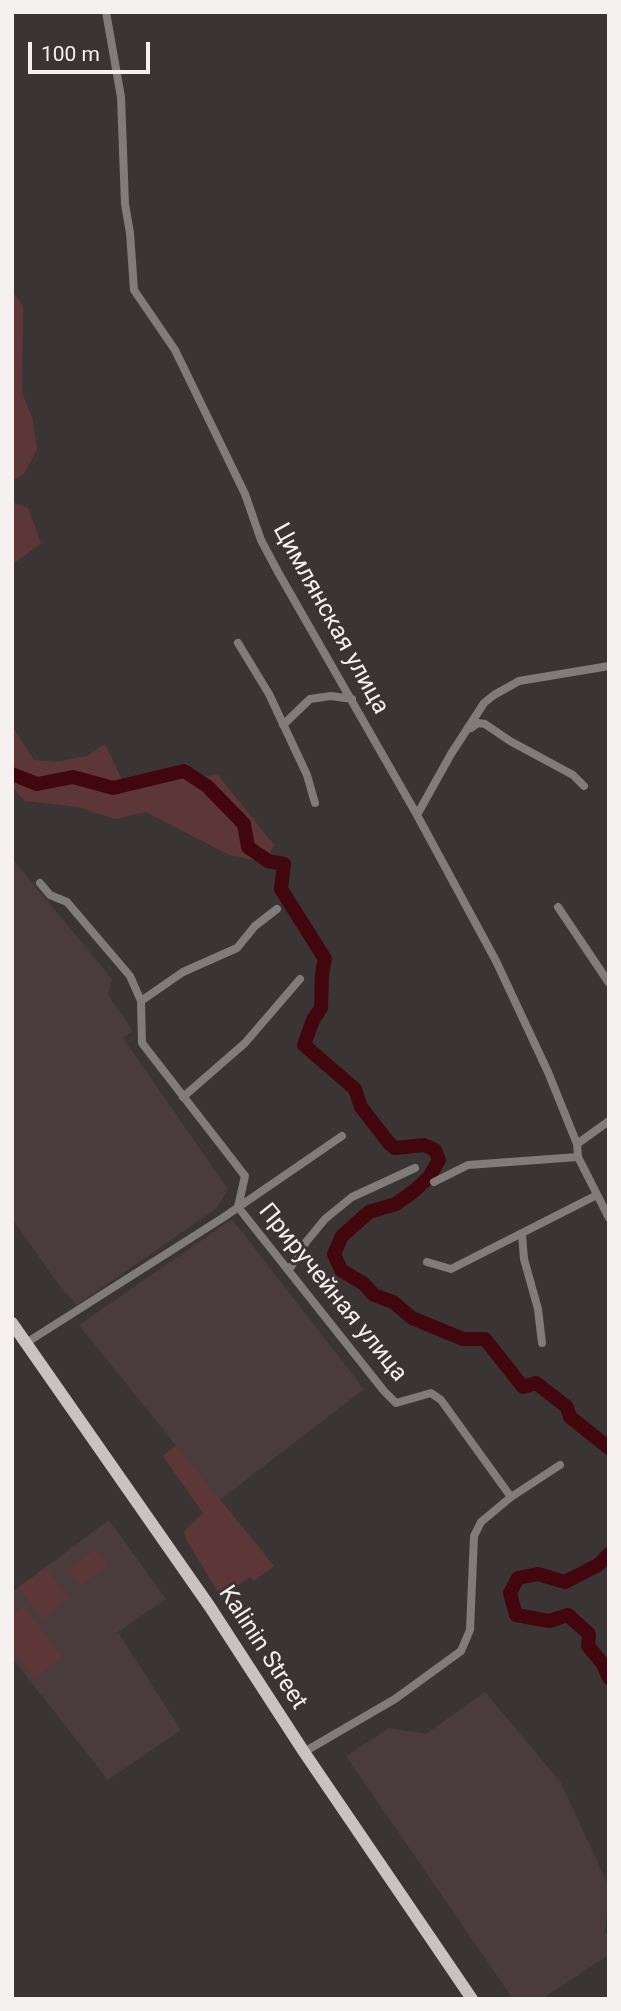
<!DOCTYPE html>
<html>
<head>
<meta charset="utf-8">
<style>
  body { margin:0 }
  #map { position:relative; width:621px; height:2011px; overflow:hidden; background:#3b3434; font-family:Roboto,sans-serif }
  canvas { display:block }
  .frame { position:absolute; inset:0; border:14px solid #f6f1f1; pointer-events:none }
  .scale { position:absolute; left:28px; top:42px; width:122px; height:32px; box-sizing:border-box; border:4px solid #f6f1f1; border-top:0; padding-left:9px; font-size:21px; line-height:24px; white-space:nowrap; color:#f6f1f1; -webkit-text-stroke:5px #3b3434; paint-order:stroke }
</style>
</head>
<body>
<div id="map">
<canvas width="621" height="2011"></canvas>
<div class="frame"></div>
<div class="scale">100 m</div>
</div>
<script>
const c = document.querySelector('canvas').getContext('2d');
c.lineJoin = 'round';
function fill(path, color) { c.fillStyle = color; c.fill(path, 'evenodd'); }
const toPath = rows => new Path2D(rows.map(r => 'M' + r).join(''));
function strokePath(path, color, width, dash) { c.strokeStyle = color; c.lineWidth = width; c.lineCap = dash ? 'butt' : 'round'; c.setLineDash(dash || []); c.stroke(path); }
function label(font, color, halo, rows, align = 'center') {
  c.font = font + ' Roboto,sans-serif'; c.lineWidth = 6; c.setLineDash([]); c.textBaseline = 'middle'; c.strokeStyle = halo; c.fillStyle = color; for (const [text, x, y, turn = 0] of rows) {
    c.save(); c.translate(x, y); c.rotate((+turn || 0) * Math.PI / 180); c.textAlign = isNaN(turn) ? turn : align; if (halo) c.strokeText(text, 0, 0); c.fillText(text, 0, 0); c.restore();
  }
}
fill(toPath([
  [12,858,112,979,108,995,133,1031,123,1038,228,1189,217,1208,77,1305,61,1288,12,1219],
  [232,1219,364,1389,220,1500,79,1325],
  [109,1520,166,1599,118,1632,181,1730,108,1780,12,1658,12,1592],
  [485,1692,561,1783,609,1887,605,1932,609,1938,609,1955,542,1999,513,1999,346,1756,389,1728,426,1734]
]), '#4a3c3c');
fill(toPath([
  [12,291,23,306,22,393,33,420,37,450,24,474,12,481],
  [12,502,28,508,41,543,12,565],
  [12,726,34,760,56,762,87,756,105,744,122,780,187,763,198,777,218,775,274,845,265,863,229,855,146,812,115,819,78,807,25,801,12,787],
  [176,1445,274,1566,254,1581,250,1577,237,1586,239,1593,224,1602,187,1541,184,1531,203,1513,163,1456],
  [96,1549,108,1565,81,1585,69,1569],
  [46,1568,69,1599,42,1619,19,1587],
  [24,1606,62,1657,34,1678,12,1650,12,1615]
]), '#5d3738');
strokePath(toPath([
  [12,774,37,784,73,777,113,788,184,771,207,786,244,824,248,847,268,861,284,864,281,889,325,959,322,973,321,1008,313,1020,304,1045,355,1089,361,1107,389,1143,395,1148,424,1145,435,1150,439,1160,429,1177,414,1191,396,1204,369,1212,342,1236,334,1254,341,1270,364,1284,374,1295,393,1302,412,1318,463,1339,485,1339,523,1387,536,1383,567,1407,570,1417,609,1448],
  [609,1554,598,1565,565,1582,538,1574,518,1578,510,1593,516,1615,549,1621,568,1615,589,1634,588,1646,603,1664,609,1678]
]), '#42060f', 14);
strokePath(toPath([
  [106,12,121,97,125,204,130,233,134,290,175,350,245,494,261,540,278,572,417,815,496,961,548,1072,577,1144,578,1157,609,1218],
  [238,643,269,694,307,775,315,803],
  [283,725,310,699,331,696,352,699],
  [471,728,478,723,485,724,510,741,573,775,584,786],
  [417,815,451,754,484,703,494,695,519,681,609,666],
  [40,883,50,895,67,902,130,976,141,1001,142,1043,245,1176,238,1207,384,1391,396,1403,431,1393,441,1400,511,1497,481,1522,474,1536,470,1630,461,1651,395,1699,304,1752],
  [558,907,609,983],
  [141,1001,183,972,237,948,255,926,277,909],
  [183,1097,245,1043,300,979],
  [577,1144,609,1121],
  [434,1182,468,1165,578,1157],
  [522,1234,524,1259,538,1309,542,1343],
  [427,1262,451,1269,595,1196],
  [289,1270,306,1242,325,1219,352,1197,415,1168],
  [26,1343,224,1217,342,1136],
  [511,1497,560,1465]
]), '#807c7c', 8);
strokePath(toPath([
  [12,1323,210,1607,304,1752,472,1999]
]), '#c9c2c1', 12);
label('24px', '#f6f1f1', '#3b3434', [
  ["Цимлянская улица",330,619,61],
  ["Приручейная улица",332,1293,51],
  ["Kalinin Street",262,1648,57]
]);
</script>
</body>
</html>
